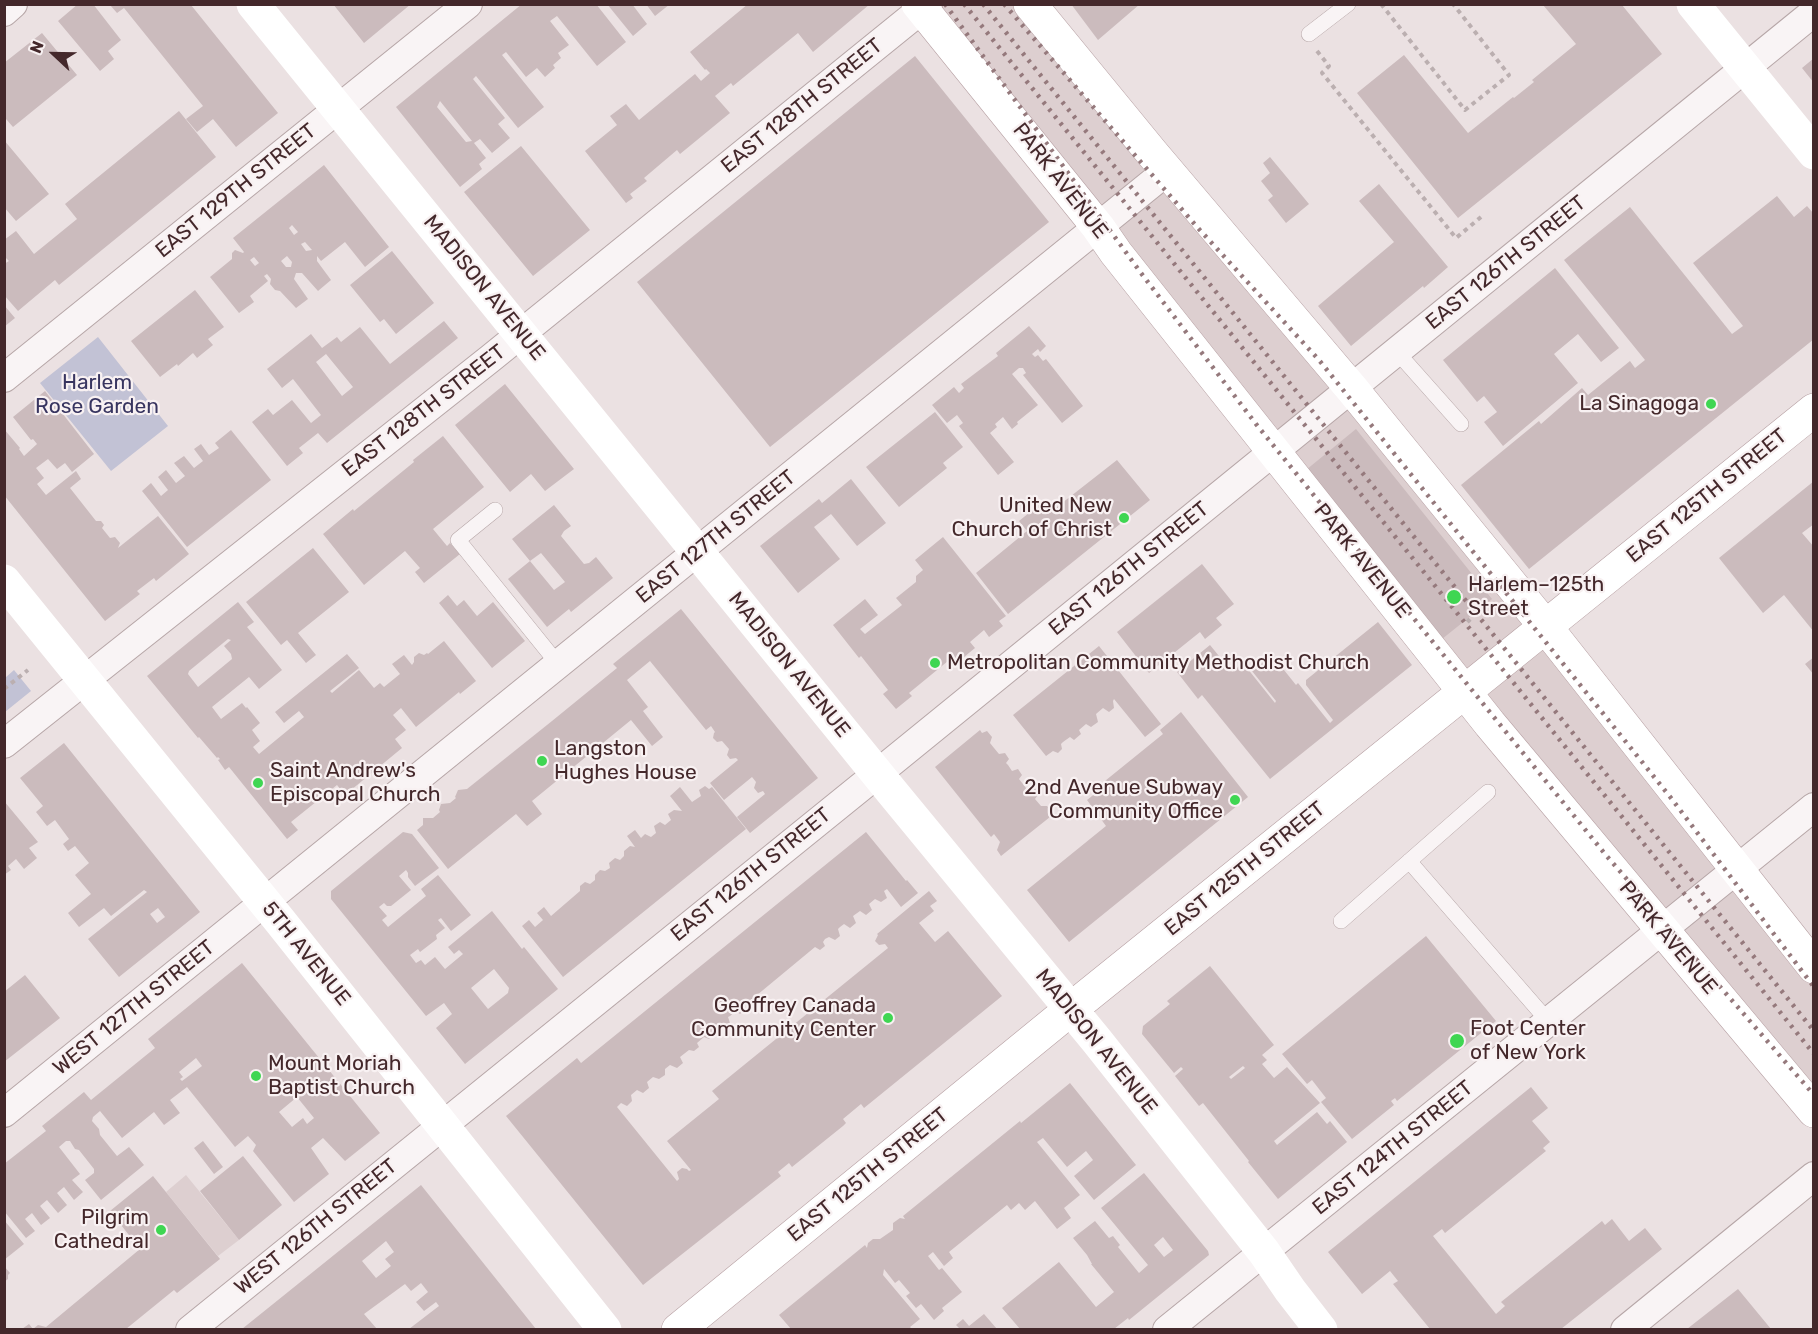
<!DOCTYPE html>
<html>
<head>
<meta charset="utf-8">
<style>
  body { margin:0 }
  #map { position:relative; width:1818px; height:1334px; overflow:hidden; background:#ebe1e2; font-family:Rubik,sans-serif }
  canvas { display:block }
  .frame { position:absolute; inset:0; border:6px solid #44282b; pointer-events:none }
  .north { position:absolute; left:24px; top:24px; width:60px; height:60px; -webkit-text-stroke:4px #f8f1f2; paint-order:stroke; rotate:292deg; font-size:16px; font-weight:700; line-height:24px; text-align:center; color:#44282b }
  .north::after { content:''; display:block; margin:auto; width:21px; height:27px; background:#44282b; clip-path:polygon(50% 0,100% 100%,50% 72%,0 100%) }
</style>
</head>
<body>
<div id="map">
<canvas width="1818" height="1334"></canvas>
<div class="frame"></div>
<div class="north">N</div>
</div>
<script>
const c = document.querySelector('canvas').getContext('2d');
c.lineJoin = 'round';
function fill(path, color) { c.fillStyle = color; c.fill(path, 'evenodd'); }
const toPath = rows => new Path2D(rows.map(r => 'M' + r).join(''));
function strokePath(path, color, width, dash) { c.strokeStyle = color; c.lineWidth = width; c.lineCap = dash ? 'butt' : 'round'; c.setLineDash(dash || []); c.stroke(path); }
function label(font, color, halo, rows, align = 'center') {
  c.font = font + ' Rubik,sans-serif'; c.lineWidth = 4.5; c.setLineDash([]); c.textBaseline = 'middle'; c.strokeStyle = halo; c.fillStyle = color; for (const [text, x, y, turn = 0] of rows) {
    c.save(); c.translate(x, y); c.rotate((+turn || 0) * Math.PI / 180); c.textAlign = isNaN(turn) ? turn : align; if (halo) c.strokeText(text, 0, 0); c.fillText(text, 0, 0); c.restore();
  }
}
fill(toPath([
  [931,5,1018,5,1813,977,1813,1105],
  [186,1175,239,1240,218,1256,166,1192]
]), '#ddcfd0');
fill(toPath([
  [98,337,168,426,111,471,40,383],
  [14,670,31,691,5,712,5,678]
]), '#c2c2d5');
fill(toPath([
  [78,4,93,4,121,40,108,51,114,59,100,71,58,21],
  [333,4,411,4,364,43],
  [522,4,596,4,626,42,597,66,557,16,550,21,569,45,558,53,561,58,553,65,555,68,545,77,537,68,526,77,506,52,502,55,544,107,518,128,476,76,473,79,505,118,498,124,510,138,492,153,480,139,474,143,486,158,479,164,482,169,460,187,396,107],
  [440,101,472,141,466,142,437,107],
  [607,4,632,4,647,24,633,36],
  [646,4,670,4,655,16],
  [748,4,870,4,813,52,798,33,733,86,731,83,715,96,730,113,680,154,677,150,644,178,647,181,630,194,633,198,626,203,585,151,617,125,610,116,626,104,639,120,695,74,701,81,710,73,706,69,705,70,690,52],
  [1071,4,1140,4,1098,40],
  [110,5,191,5,278,113,236,147,213,119,197,132,186,119,203,106,124,8,117,13],
  [1543,5,1622,5,1662,54,1458,218,1357,93,1404,55,1468,133,1513,97,1514,98,1534,82,1532,80,1576,44],
  [42,33,77,75,13,127,6,119,4,120,4,63],
  [915,56,1049,222,770,447,637,282],
  [1814,58,1814,83,1802,68],
  [179,111,216,157,59,285,55,280,18,311,4,295,4,264,9,261,4,256,4,240,16,231,34,254,77,219,65,204],
  [4,140,49,194,16,221,4,207],
  [521,146,590,230,533,276,464,192],
  [1270,157,1309,204,1286,223,1268,200,1273,196,1261,181,1270,173,1263,163],
  [324,165,389,247,365,267,345,242,321,261,317,256,317,261,331,280,318,291,302,273,296,273,294,279,308,299,296,308,280,291,275,290,270,284,271,279,267,274,264,276,268,281,250,296,254,302,239,313,210,277,232,259,232,253,235,250,243,253,244,252,233,238],
  [292,225,298,232,294,235,289,228],
  [305,242,312,250,306,251,301,244],
  [287,256,292,262,291,267,286,267,281,261],
  [254,257,259,263,255,266,250,260],
  [1379,184,1448,267,1424,288,1423,286,1351,346,1318,306,1394,242,1359,201],
  [1777,196,1794,217,1807,206,1814,214,1814,339,1529,569,1461,485,1539,421,1541,424,1582,388,1588,395,1630,361,1635,368,1645,360,1564,260,1630,207,1732,334,1743,326,1693,263],
  [392,251,434,303,396,334,384,319,380,322,350,285],
  [1555,268,1619,348,1601,362,1578,334,1554,354,1578,383,1503,446,1484,422,1497,412,1484,396,1477,402,1443,360],
  [195,290,224,327,208,339,213,345,197,358,193,353,178,366,177,364,160,377,131,341],
  [4,305,15,318,4,327],
  [444,321,458,338,327,443,318,433,299,448,303,453,287,466,252,422,268,409,273,415,292,400,311,423,321,415,293,379,282,388,267,369,311,334,322,348,337,337,341,342,360,327,390,364],
  [326,354,353,387,342,396,316,362],
  [1029,326,1046,346,1040,352,1038,349,1032,354,1035,357,1038,355,1043,361,1046,359,1083,406,1062,423,1023,375,1026,373,1023,368,1019,368,1012,374,1038,405,1017,422,1018,424,1012,429,1003,417,995,424,997,427,990,433,1014,462,998,475,959,426,963,423,957,415,947,423,932,405,954,387,959,393,964,388,961,384,998,356,996,353],
  [505,384,574,469,545,491,531,474,510,492,455,425],
  [45,391,94,454,72,472,65,463,57,469,48,459,36,468,44,478,37,484,46,495,76,471,81,479,70,488,96,521,101,521,104,525,102,528,110,538,115,537,120,543,118,548,158,516,189,554,156,581,154,578,137,591,140,594,105,621,4,495,4,429,20,448,19,449,24,456,37,444,33,439,31,440,13,417],
  [935,412,963,447,943,463,947,468,899,507,866,467],
  [1356,429,1492,599,1442,639,1306,470],
  [231,430,271,480,187,547,142,491,151,483,161,496,168,490,158,477,166,470,176,483,185,476,174,463,184,456,194,468,203,461,194,449,201,444,209,455,219,448,215,443],
  [443,436,484,487,433,529,447,546,450,543,460,554,424,583,415,572,420,568,405,551,364,585,323,534,353,509,354,511,414,462,413,460],
  [1117,460,1150,500,1008,614,976,573,1027,531,1019,521,1040,504,1048,514],
  [851,479,886,523,857,546,831,514,814,527,840,559,798,593,760,546,819,499,822,503],
  [1814,481,1814,524,1802,533,1814,547,1814,632,1784,595,1763,613,1719,558],
  [554,505,571,526,564,531,561,536,584,564,589,563,596,557,613,578,571,612,569,609,547,627,508,579,530,561,554,590,565,582,541,553,530,561,512,539],
  [943,537,1006,616,999,621,1003,626,989,637,984,630,970,642,975,648,952,667,948,661,909,693,912,696,896,709,883,694,888,690,861,656,859,658,833,625,865,599,878,615,860,629,865,634,902,605,896,598,916,582,916,576,923,570,915,560],
  [313,548,349,592,298,633,316,655,306,663,287,640,281,645,246,602],
  [1202,564,1234,604,1216,618,1222,625,1205,639,1200,632,1149,673,1117,632],
  [448,595,457,606,464,600,477,616,493,602,525,641,492,668,439,603],
  [238,602,254,622,247,627,282,670,259,689,249,677,212,707,221,719,242,703,246,708,247,707,260,723,252,730,260,741,253,747,259,754,304,717,299,711,284,723,275,712,347,654,359,668,330,691,332,693,359,670,374,688,380,683,384,687,400,674,392,664,404,655,412,665,414,662,414,657,419,653,424,655,427,653,428,654,444,641,476,681,460,694,459,692,416,727,401,708,393,715,406,730,395,739,402,748,345,795,337,785,291,822,298,830,287,839,229,767,225,770,218,760,220,759,218,757,217,758,199,737,198,738,147,676],
  [228,639,231,640,224,646,231,654,232,659,198,687,188,674,189,671],
  [681,609,818,778,750,833,737,817,765,794,763,791,758,793,754,788,756,782,752,777,724,800,710,783,738,760,736,758,730,759,727,755,729,749,722,741,717,742,713,738,714,733,715,732,711,726,706,730,650,661,627,680,648,707,643,711,663,737,652,746,631,720,532,801,542,814,527,826,516,814,448,869,417,830,423,825,423,818,433,818,440,812,439,810,441,804,450,803,456,798,455,797,458,790,467,789,552,721,617,668,613,664],
  [1378,622,1412,665,1270,779,1202,695,1198,699,1177,672,1210,645,1232,672,1243,663,1275,703,1276,701,1252,671,1272,655,1296,685,1298,683,1330,723,1333,720,1306,685,1306,680],
  [1099,646,1161,724,1145,737,1114,699,1113,701,1114,708,1109,712,1103,708,1096,714,1098,722,1091,727,1086,724,1079,730,1081,734,1074,740,1070,737,1063,742,1061,744,1062,749,1058,753,1053,751,1046,756,1013,715],
  [1814,657,1814,675,1805,664],
  [1181,712,1248,797,1069,942,1027,890,1106,826,1087,800,1102,788,1100,785,1163,734,1160,730],
  [980,730,982,733,987,731,992,737,990,743,994,748,999,754,1005,753,1009,759,1006,763,1008,765,1012,771,1018,769,1022,775,1019,779,1026,788,1034,787,1039,793,1035,799,1041,806,1047,806,1051,811,1048,815,1050,817,1001,856,997,850,1000,842,994,834,991,837,935,767],
  [64,743,200,912,119,977,88,939,147,892,144,890,111,916,104,908,79,927,68,913,91,894,75,875,89,863,75,846,68,851,63,844,69,839,55,820,47,826,36,812,43,806,20,778],
  [158,908,165,917,157,923,150,914],
  [705,786,709,789,712,787,746,829,563,977,522,926,529,920,535,927,543,920,537,913,544,907,551,916,580,891,580,886,585,882,590,884,595,880,595,875,600,870,605,871,610,868,609,863,615,858,620,860,624,856,624,851,630,846,635,847,627,836,635,830,641,838,645,834,651,837,656,833,654,826,660,822,665,825,671,820,668,814,674,810,682,811,670,796,680,787,692,802,701,796,699,790],
  [4,801,38,842,29,848,37,858,24,869,16,859,8,866,11,870,4,875],
  [403,832,412,834,439,868,415,886,408,877,408,873,406,870,399,876,411,890,391,906,387,906,384,903,379,907,387,916,382,920,388,927,426,896,421,889,438,875,471,915,451,931,441,918,438,920,445,928,436,935,437,939,420,952,418,949,410,955,416,963,421,960,425,965,435,957,445,969,463,954,459,950,454,954,448,947,492,911,522,949,524,947,558,989,465,1064,436,1028,452,1014,444,1003,426,1016,331,899,331,891],
  [494,969,509,988,508,993,488,1009,471,988],
  [866,832,906,881,907,880,918,893,901,907,887,889,884,891,887,898,881,902,875,899,869,904,872,910,866,915,860,911,853,916,856,923,850,928,844,924,840,927,838,929,840,936,835,940,829,937,825,939,823,942,825,946,820,950,815,947,745,1005,745,1009,740,1014,736,1011,730,1016,728,1017,730,1023,725,1027,720,1024,712,1031,714,1035,709,1039,704,1037,697,1043,699,1047,694,1051,689,1050,680,1057,683,1063,677,1068,670,1065,665,1069,665,1075,659,1079,653,1077,647,1082,649,1088,643,1093,637,1090,631,1095,632,1101,627,1106,621,1103,617,1107,677,1181,679,1179,677,1172,682,1168,687,1169,689,1171,691,1170,667,1141,719,1099,712,1091,888,948,885,944,879,945,875,941,878,935,877,934,929,891,937,901,930,906,934,911,919,923,935,942,948,931,1002,996,864,1108,861,1104,843,1119,846,1123,843,1126,792,1167,789,1163,778,1172,781,1176,643,1285,506,1116,577,1058,581,1063],
  [1426,936,1496,1021,1397,1101,1395,1098,1391,1101,1394,1105,1352,1139,1321,1102,1326,1098,1312,1080,1307,1084,1282,1054],
  [242,963,380,1133,345,1161,323,1138,311,1148,329,1174,294,1202,253,1151,256,1145,248,1136,235,1147,187,1087,170,1100,180,1113,164,1125,154,1112,122,1138,100,1111,93,1117,92,1121,99,1129,100,1135,117,1156,129,1147,144,1165,101,1200,85,1180,94,1173,94,1169,79,1150,75,1149,70,1141,66,1141,59,1147,80,1174,72,1180,83,1192,74,1200,64,1187,57,1193,67,1205,58,1213,47,1200,40,1206,50,1218,41,1225,32,1213,25,1219,35,1231,26,1238,4,1211,4,1164,46,1131,42,1126,84,1092,91,1100,155,1048,148,1039],
  [196,1058,202,1066,182,1081,180,1079,183,1077,179,1072],
  [297,1097,314,1118,307,1124,303,1118,292,1127,279,1112],
  [1210,966,1274,1045,1262,1055,1267,1060,1262,1064,1274,1078,1287,1067,1320,1103,1274,1141,1277,1145,1317,1112,1327,1124,1330,1121,1347,1142,1278,1199,1248,1162,1249,1161,1203,1103,1199,1106,1175,1076,1183,1069,1181,1067,1174,1073,1142,1034,1143,1026,1170,1004,1167,1001],
  [1243,1066,1245,1068,1231,1079,1229,1077],
  [25,975,60,1018,4,1062,4,992],
  [1070,1083,1136,1165,1094,1200,1074,1176,1093,1160,1086,1151,1067,1167,1043,1138,1037,1142,1080,1195,1064,1208,1071,1218,1057,1229,1035,1201,1025,1210,1019,1203,1011,1210,1007,1205,949,1252,953,1258,944,1266,933,1252,928,1256,939,1270,942,1268,962,1292,942,1308,944,1311,934,1320,921,1304,916,1308,906,1296,910,1293,899,1280,895,1283,884,1269,883,1275,920,1319,910,1327,912,1329,791,1329,779,1315,865,1245,867,1248,868,1243,873,1239,880,1239,893,1230,893,1223,900,1218,905,1219,903,1216,1020,1121,1021,1123],
  [1531,1087,1548,1108,1532,1121,1550,1142,1543,1148,1546,1151,1445,1233,1442,1229,1433,1236,1464,1274,1496,1314,1505,1306,1501,1302,1602,1221,1605,1225,1612,1219,1629,1241,1645,1228,1662,1249,1561,1329,1430,1329,1393,1284,1398,1281,1390,1271,1362,1294,1328,1252],
  [203,1141,223,1167,214,1174,194,1148],
  [243,1156,282,1205,239,1240,200,1191],
  [1144,1173,1208,1251,1209,1255,1129,1320,1128,1318,1114,1329,1020,1329,1002,1308,1059,1262,1096,1307,1114,1292,1091,1264,1092,1264,1087,1255,1073,1238,1095,1221,1109,1238,1113,1236,1120,1245,1118,1247,1139,1273,1148,1265,1101,1208],
  [1163,1237,1173,1250,1164,1257,1154,1245],
  [153,1176,220,1259,177,1293,174,1290,126,1329,22,1329,29,1324,33,1329,38,1325,46,1327,140,1249,110,1211],
  [421,1185,536,1329,409,1329,439,1306,436,1302,424,1311,416,1302,428,1292,421,1283,411,1291,405,1284,364,1314,377,1329,242,1329],
  [386,1241,394,1252,385,1259,391,1266,376,1278,362,1261],
  [4,1220,24,1244,4,1260],
  [4,1266,10,1273,8,1275,8,1279,4,1282],
  [1738,1289,1771,1329,1687,1329],
  [984,1314,997,1329,960,1329,956,1325,963,1319,969,1326]
]), '#cbbbbd');
const lane = toPath([
  [1309,34,1348,4],
  [1397,352,1461,424],
  [495,510,458,540,558,664],
  [1409,861,1548,1021],
  [1341,921,1488,792]
]);
const street = toPath([
  [4,12,13,4],
  [4,378,468,4],
  [4,744,491,358,928,4],
  [4,1113,1167,171],
  [190,1330,877,774,1814,12],
  [1167,1330,1814,807],
  [1625,1330,1814,1176]
]);
const primary = toPath([
  [918,4,1098,227,1116,253,1490,724,1814,1111],
  [1030,4,1152,153,1352,389,1545,626,1814,967],
  [678,1330,1071,1009,1814,410]
]);
strokePath(lane, '#b6a6a7', 16);
strokePath(street, '#b6a6a7', 30);
strokePath(primary, '#b7a0a3', 34);
strokePath(toPath([
  [1381,4,1465,110,1509,75,1453,4],
  [1317,51,1329,66,1322,73,1456,238,1481,217],
  [1467,619,1473,625],
  [4,689,28,670]
]), '#bbafb0', 4, [4.5, 4.5]);
strokePath(lane, '#f9f4f5', 15);
strokePath(street, '#f9f4f5', 28);
strokePath(toPath([
  [253,4,892,792,1097,1041,1264,1252,1290,1290,1321,1330],
  [1693,4,1814,153],
  [4,581,280,921,605,1330]
]), '#fff', 33);
strokePath(primary, '#fff', 33);
strokePath(toPath([
  [945,4,1141,273,1256,424,1605,854,1814,1095],
  [964,4,1814,1054],
  [983,4,1814,1031],
  [1004,4,1198,228,1319,360,1671,798,1814,987]
]), '#95797c', 4.5, [3, 6]);
for (const [x, y, r, color] of [
  [1711,404,6,"#3fd652"],
  [1124,518,6,"#3fd652"],
  [1454,597,8,"#3fd652"],
  [935,663,6,"#3fd652"],
  [542,761,6,"#3fd652"],
  [258,783,6,"#3fd652"],
  [1235,800,6,"#3fd652"],
  [888,1018,6,"#3fd652"],
  [1457,1041,8,"#3fd652"],
  [256,1076,6,"#3fd652"],
  [161,1230,6,"#3fd652"]
]) { const dot = new Path2D(); dot.arc(x, y, r, 0, 2 * Math.PI); c.fillStyle = color; c.fill(dot); strokePath(dot, '#f8f1f2', 2); }
label('21px', '#44282b', '#f8f1f2', [
  ["EAST 128TH STREET",802,106,-39],
  ["PARK AVENUE",1060,181,52],
  ["EAST 129TH STREET",236,191,-39],
  ["EAST 126TH STREET",1506,263,-39],
  ["MADISON AVENUE",484,288,51],
  ["EAST 128TH STREET",424,411,-38],
  ["EAST 125TH STREET",1707,496,-39],
  ["EAST 127TH STREET",716,537,-39],
  ["PARK AVENUE",1362,561,51],
  ["EAST 126TH STREET",1129,569,-39],
  ["MADISON AVENUE",789,665,51],
  ["EAST 125TH STREET",1245,869,-39],
  ["EAST 126TH STREET",751,875,-39],
  ["PARK AVENUE",1668,938,50],
  ["5TH AVENUE",306,954,51],
  ["WEST 127TH STREET",134,1008,-39],
  ["MADISON AVENUE",1096,1042,51],
  ["EAST 124TH STREET",1393,1148,-39],
  ["EAST 125TH STREET",868,1175,-39],
  ["WEST 126TH STREET",316,1227,-39]
]);
label('21px', '#383560', '#f8f1f2', [
  ["Harlem",97,383],
  ["Rose Garden",97,407]
]);
label('21px', '#44282b', '#f8f1f2', [
  ["La Sinagoga",1699,404,"right"],
  ["United New",1112,506,"right"],
  ["Church of Christ",1112,530,"right"],
  ["Harlem–125th",1468,585],
  ["Street",1468,609],
  ["Metropolitan Community Methodist Church",947,663],
  ["Langston",554,749],
  ["Hughes House",554,773],
  ["Saint Andrew's",270,771],
  ["Episcopal Church",270,795],
  ["2nd Avenue Subway",1223,788,"right"],
  ["Community Office",1223,812,"right"],
  ["Geoffrey Canada",876,1006,"right"],
  ["Community Center",876,1030,"right"],
  ["Foot Center",1470,1029],
  ["of New York",1470,1053],
  ["Mount Moriah",268,1064],
  ["Baptist Church",268,1088],
  ["Pilgrim",149,1218,"right"],
  ["Cathedral",149,1242,"right"]
], 'left');
</script>
</body>
</html>
